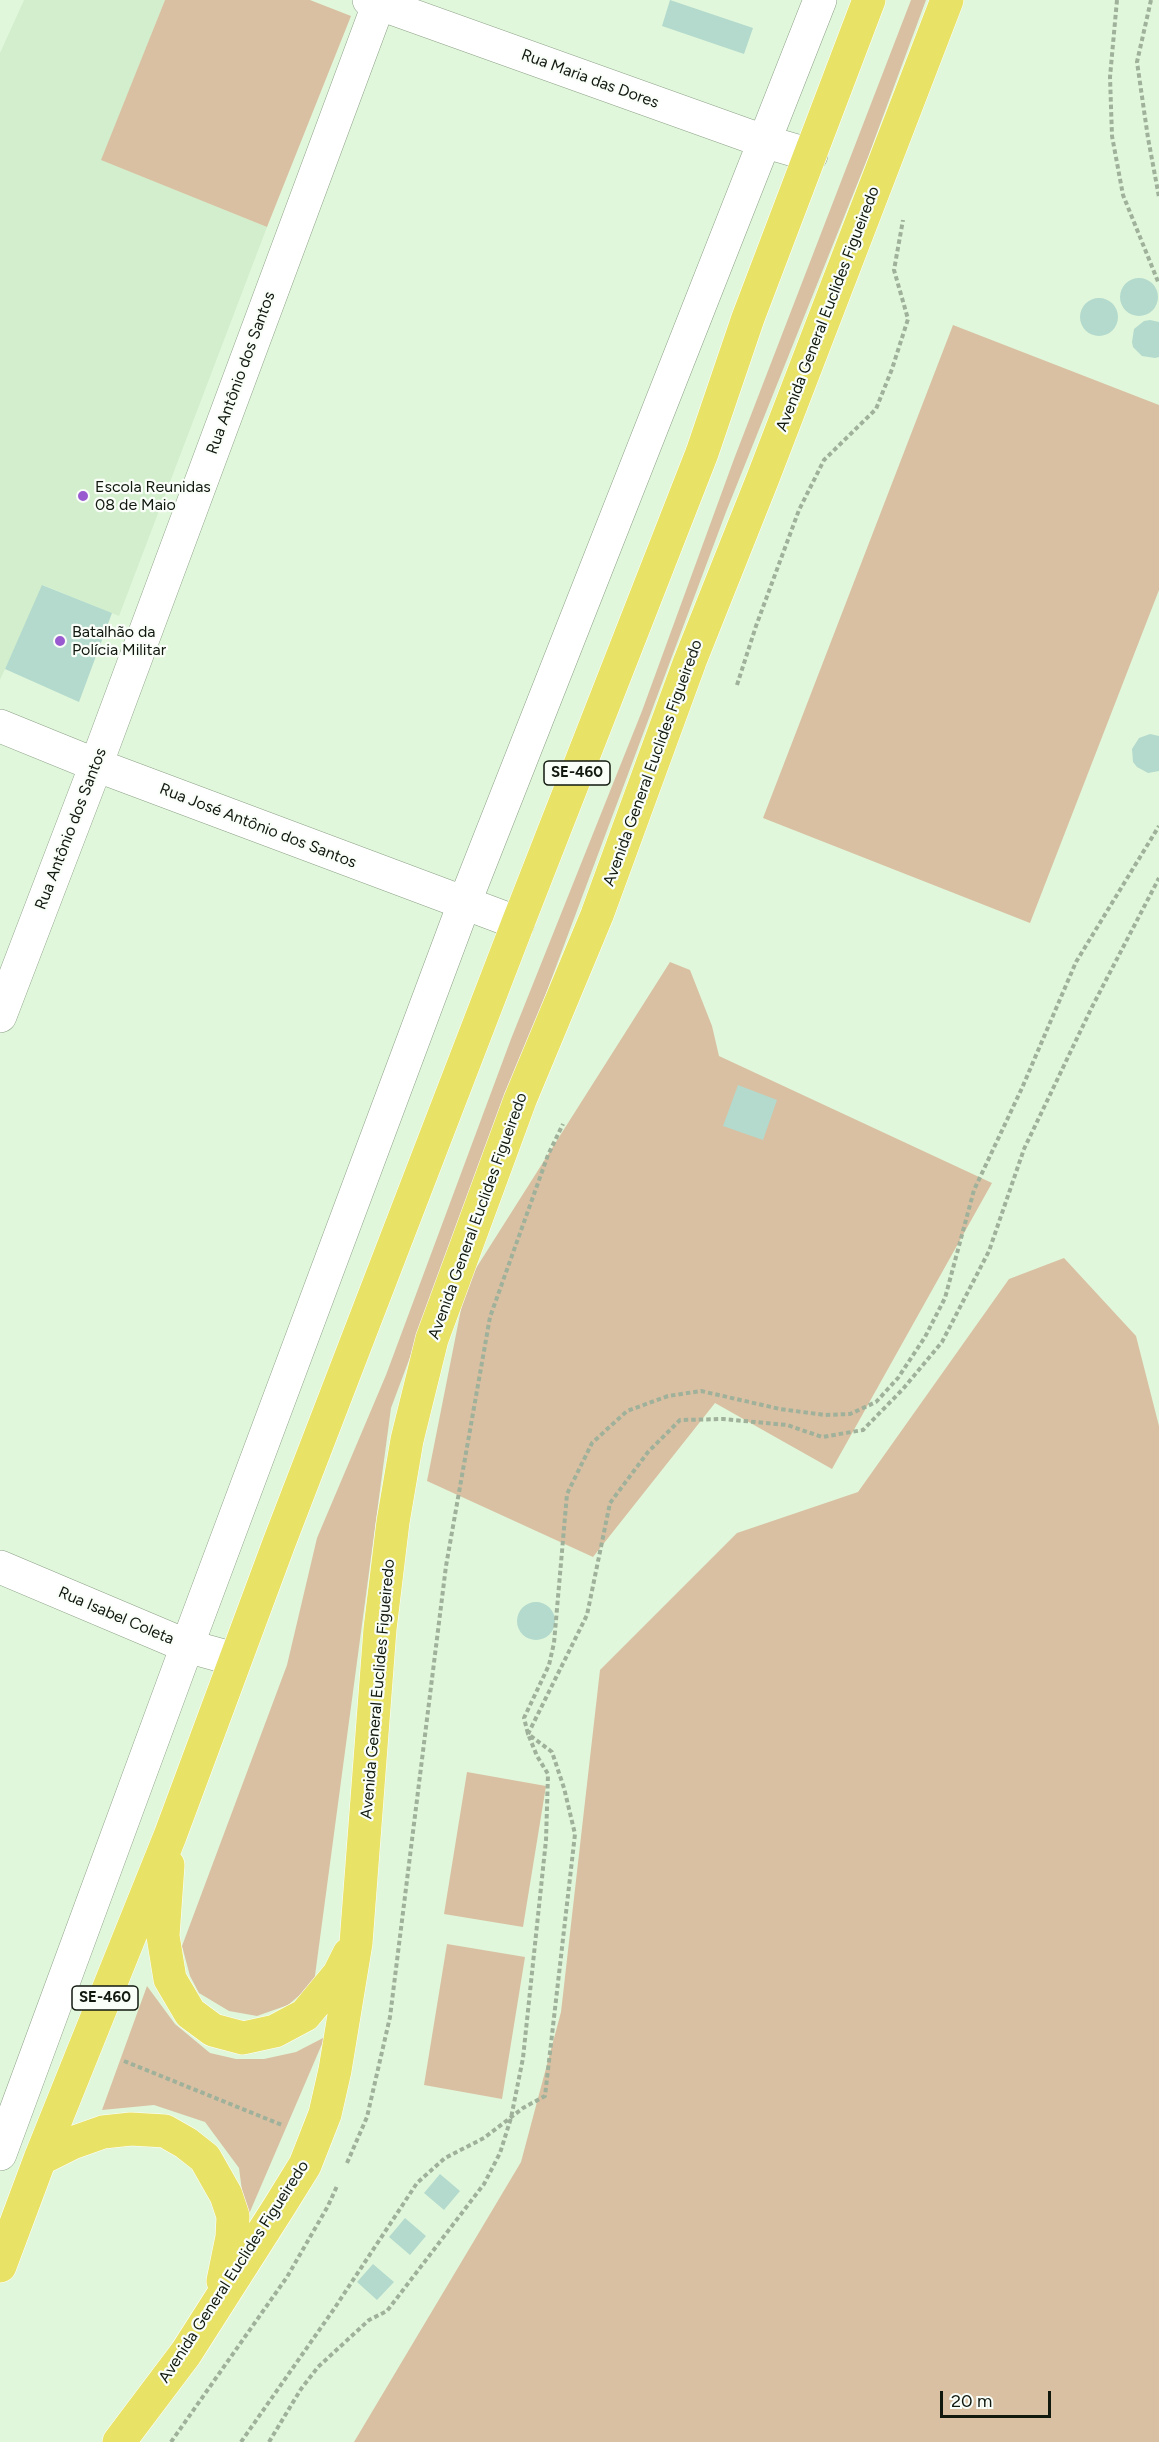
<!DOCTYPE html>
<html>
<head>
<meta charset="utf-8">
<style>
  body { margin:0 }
  #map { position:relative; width:1159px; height:2442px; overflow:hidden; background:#e1f7db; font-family:Figtree,sans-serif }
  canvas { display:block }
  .scale { position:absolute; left:940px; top:2391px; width:111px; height:27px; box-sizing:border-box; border:3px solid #11190f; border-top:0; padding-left:8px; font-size:18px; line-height:21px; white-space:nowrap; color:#11190f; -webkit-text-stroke:4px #fafef9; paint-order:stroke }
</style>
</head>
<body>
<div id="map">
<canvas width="1159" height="2442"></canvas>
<div class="scale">20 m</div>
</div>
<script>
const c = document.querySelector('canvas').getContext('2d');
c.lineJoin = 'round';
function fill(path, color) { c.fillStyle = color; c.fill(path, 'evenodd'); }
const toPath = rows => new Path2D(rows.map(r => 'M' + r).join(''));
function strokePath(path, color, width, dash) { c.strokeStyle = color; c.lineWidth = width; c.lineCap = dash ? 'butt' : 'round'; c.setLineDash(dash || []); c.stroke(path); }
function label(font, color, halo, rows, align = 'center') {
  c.font = font + ' Figtree,sans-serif'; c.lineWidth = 4.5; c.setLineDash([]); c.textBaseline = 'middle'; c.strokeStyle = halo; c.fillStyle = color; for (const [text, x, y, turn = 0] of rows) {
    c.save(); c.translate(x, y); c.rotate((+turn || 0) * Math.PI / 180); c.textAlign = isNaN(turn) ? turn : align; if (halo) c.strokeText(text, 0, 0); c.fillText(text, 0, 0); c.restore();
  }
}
fill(toPath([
  [24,0,165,0,102,160,267,227,119,616,43,585,0,680,0,53]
]), '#d2eecc');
fill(toPath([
  [165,0,310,0,351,16,267,227,101,160],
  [911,0,926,0,868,157,726,512,391,1408,314,1983,288,2005,257,2016,229,2011,199,1993,190,1976,182,1946,287,1665,317,1538,386,1375,511,1039,642,711,734,459],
  [953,325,1159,405,1159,590,1030,923,763,818],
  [670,962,690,970,712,1026,719,1056,992,1183,832,1469,715,1403,593,1557,427,1481,466,1284],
  [1064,1258,1136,1336,1159,1426,1159,2442,354,2442,521,2162,561,2012,600,1670,737,1533,858,1492,1009,1279],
  [467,1772,546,1786,523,1927,444,1914],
  [447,1944,525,1957,502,2099,424,2085],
  [147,1986,175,2024,210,2053,236,2059,264,2059,296,2052,325,2037,246,2221,239,2168,205,2122,154,2105,102,2110]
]), '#d9c0a2');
fill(toPath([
  [670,0,753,28,744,54,662,26],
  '1120 297a19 19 0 1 1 38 0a19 19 0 1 1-38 0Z',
  '1080 317a19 19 0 1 1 38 0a19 19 0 1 1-38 0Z',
  [1150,320,1159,322,1159,357,1155,358,1142,356,1133,347,1132,342,1134,329,1144,321],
  [42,585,112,613,79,702,5,669],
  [1150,734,1159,736,1159,771,1148,773,1137,767,1133,762,1132,749,1139,738],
  [738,1085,777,1100,763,1140,723,1126],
  '517 1621a19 19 0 1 1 38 0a19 19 0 1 1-38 0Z',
  [440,2174,460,2191,444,2210,424,2193],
  [405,2218,426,2236,410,2255,389,2237],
  [373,2264,394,2282,377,2300,357,2282]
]), '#b3dacd');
const minor = toPath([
  [369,0,766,142,811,155],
  [0,726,96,765,518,923],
  [0,1016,96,765,380,0],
  [0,1567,187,1646,234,1659],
  [0,2154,187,1646,464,904,820,0]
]);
const major = toPath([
  [168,1865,163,1936,170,1979,190,2013,213,2030,243,2038,275,2031,305,2015,339,1974,349,1954],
  [40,2159,72,2143,103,2132,131,2129,165,2131,186,2143,205,2158,226,2195,233,2216,232,2237,223,2281],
  [0,2266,40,2159,170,1836,279,1543,518,923,702,453,748,318,869,0],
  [119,2442,186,2353,279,2207,305,2165,325,2114,335,2070,356,1943,380,1629,393,1522,407,1440,432,1339,520,1100,597,915,690,661,763,478,947,0]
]);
strokePath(minor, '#8ba086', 34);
strokePath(major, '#fff', 34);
strokePath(toPath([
  [1117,0,1110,77,1112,136,1123,195,1159,284],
  [1151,0,1137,62,1148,138,1159,197],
  [737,685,756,626,799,510,824,460,876,409,892,369,908,319,894,270,903,220],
  [124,2061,282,2125],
  [347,2163,367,2117,390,2017,446,1566,490,1317,548,1155,563,1124],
  [171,2442,287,2277,328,2206,337,2186],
  [241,2442,334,2309,417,2183,445,2158,484,2138,523,2108,545,2096,575,1834,564,1788,552,1752,528,1734,587,1615,610,1503,648,1452,680,1420,723,1419,787,1425,822,1437,863,1430,903,1389,942,1342,989,1251,1024,1149,1092,1007,1159,878],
  [269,2442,301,2389,318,2367,369,2320,387,2311,484,2184,500,2153,511,2118,523,2058,546,1840,548,1774,537,1756,528,1734,524,1718,549,1665,554,1643,567,1494,592,1443,627,1411,668,1396,701,1391,780,1409,825,1415,850,1414,876,1402,898,1378,925,1337,945,1298,974,1190,1022,1088,1076,962,1159,826]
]), '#9fb19a', 4, [4.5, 3]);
strokePath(minor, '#fff', 33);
strokePath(major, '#e8e266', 33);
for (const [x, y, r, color] of [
  [83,496,6,"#995ad0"],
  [60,641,6,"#995ad0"]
]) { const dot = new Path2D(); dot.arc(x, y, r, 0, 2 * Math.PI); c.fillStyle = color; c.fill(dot); strokePath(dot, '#fafef9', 2); }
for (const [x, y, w] of [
  [577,773,66],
  [105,1998,66]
]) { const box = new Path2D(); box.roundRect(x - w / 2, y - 12, w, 24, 4.5); c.fillStyle = '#fafef9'; c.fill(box); strokePath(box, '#11190f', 1.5); }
label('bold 15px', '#11190f', null, [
  ["SE-460",577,773],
  ["SE-460",105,1998]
]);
label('16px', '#11190f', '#fafef9', [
  ["Rua Maria das Dores",590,79,20],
  ["Avenida General Euclides Figueiredo",828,309,-69],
  ["Rua Antônio dos Santos",241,373,-70],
  ["Avenida General Euclides Figueiredo",653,763,-70],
  ["Rua José Antônio dos Santos",258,826,21],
  ["Rua Antônio dos Santos",71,829,-69],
  ["Avenida General Euclides Figueiredo",478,1216,-70],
  ["Rua Isabel Coleta",116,1616,23],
  ["Avenida General Euclides Figueiredo",378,1689,-85],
  ["Avenida General Euclides Figueiredo",234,2272,-57]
]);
label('16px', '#11190f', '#fafef9', [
  ["Escola Reunidas",95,487],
  ["08 de Maio",95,505],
  ["Batalhão da",72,632],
  ["Polícia Militar",72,650]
], 'left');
</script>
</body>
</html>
